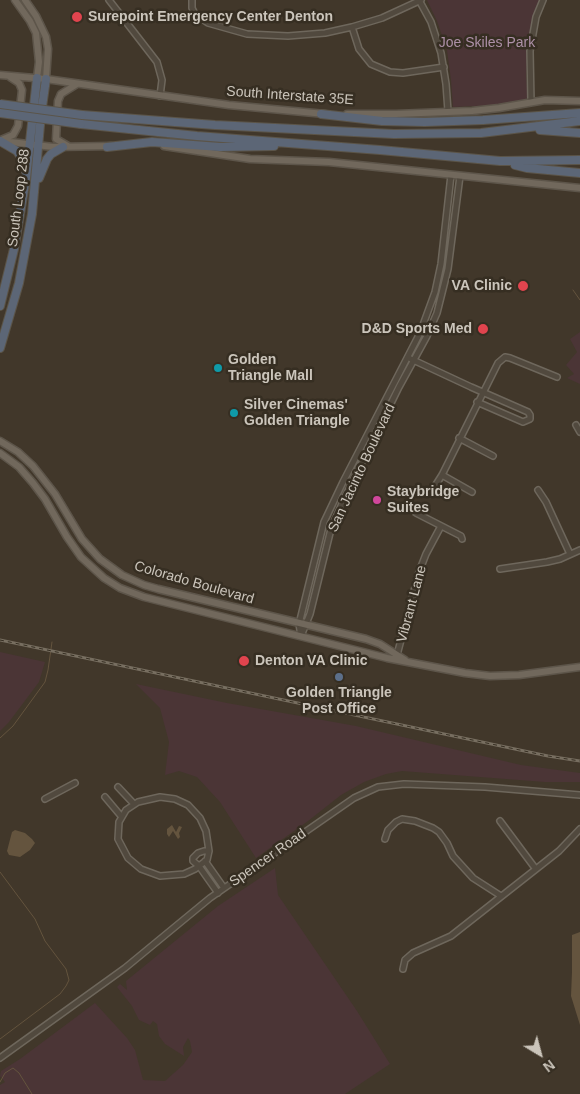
<!DOCTYPE html>
<html>
<head>
<meta charset="utf-8">
<style>
  body { margin:0 }
  #map { position:relative; width:580px; height:1094px; overflow:hidden; background:#41372a; font-family:Helvetica,sans-serif }
  canvas { display:block }
  .north { position:absolute; left:515px; top:1029px; width:50px; height:50px; -webkit-text-stroke:4px #362e22; paint-order:stroke; rotate:143deg; font-size:14px; font-weight:700; line-height:20px; text-align:center; color:#cbc5bb }
  .north::after { content:''; display:block; margin:auto; width:18px; height:22px; background:#cbc5bb; clip-path:polygon(50% 0,100% 100%,50% 72%,0 100%) }
</style>
</head>
<body>
<div id="map">
<canvas width="580" height="1094"></canvas>
<div class="north">N</div>
</div>
<script>
const c = document.querySelector('canvas').getContext('2d');
c.lineJoin = 'round';
function fill(path, color) { c.fillStyle = color; c.fill(path, 'evenodd'); }
const toPath = rows => new Path2D(rows.map(r => 'M' + r).join(''));
function strokePath(path, color, width, dash) { c.strokeStyle = color; c.lineWidth = width; c.lineCap = dash ? 'butt' : 'round'; c.setLineDash(dash || []); c.stroke(path); }
function label(font, color, halo, rows, align = 'center') {
  c.font = font + ' Helvetica,sans-serif'; c.lineWidth = 5; c.setLineDash([]); c.textBaseline = 'middle'; c.strokeStyle = halo; c.fillStyle = color; for (const [text, x, y, turn = 0] of rows) {
    c.save(); c.translate(x, y); c.rotate((+turn || 0) * Math.PI / 180); c.textAlign = isNaN(turn) ? turn : align; if (halo) c.strokeText(text, 0, 0); c.fillText(text, 0, 0); c.restore();
  }
}
fill(toPath([
  [427,0,540,0,534,18,528,50,526,77,528,95,526,100,498,105,453,107,451,80,447,50,437,21],
  [580,332,580,384,567,378,574,374,566,365,577,352,570,339],
  [0,652,45,662,39,682,9,722,0,731],
  [136,684,227,703,356,726,521,765,580,773,580,782,545,782,402,771,386,774,364,782,341,795,308,821,256,858,220,802,197,777,179,771,165,775,169,742,160,708],
  [275,868,278,895,357,1011,390,1064,345,1094,0,1094,0,1085,5,1082,0,1076,1,1071,20,1059,95,1003,127,1038,135,1050,143,1080,165,1081,183,1065,192,1052,190,1041,188,1038,183,1047,184,1056,165,1044,159,1036,157,1024,153,1021,150,1025,139,1020,132,1006,117,987,120,984,127,990,126,981,218,906]
]), '#4b3536');
fill(toPath([
  [172,825,176,832,179,826,182,827,179,833,180,837,178,839,173,831,169,837,167,834,167,829],
  [15,830,25,833,32,839,35,843,30,850,20,857,9,855,7,851,12,832],
  [580,932,580,1025,571,996,572,972,572,935]
]), '#64543e');
strokePath(toPath([
  [573,290,580,300],
  [0,738,13,726,45,682,48,670,52,642],
  [0,872,35,919,45,941,66,969,69,980,66,986,60,994,0,1039],
  [0,1082,5,1073,13,1068,19,1073,32,1094]
]), '#64543e', 1);
const minor = toPath([
  [109,0,157,62,162,80,160,96],
  [192,0,192,8,195,14,208,23,247,34,288,36,325,33,352,27,382,18,421,0],
  [419,0,431,22,441,53,446,84,448,111],
  [352,27,359,49,371,64,390,72,403,73,444,67],
  [531,102,530,51,536,17,543,0],
  [411,359,471,387,528,412,530,415,530,419,523,422,477,402],
  [576,425,580,432],
  [459,438,493,456],
  [442,475,472,492],
  [538,490,546,502,570,554],
  [430,494,442,475,498,363,505,357,510,358,557,377],
  [416,513,461,536,462,539],
  [500,569,547,562,560,559,580,550],
  [301,636,310,614,331,529,344,499,399,387,427,336,437,313,448,269,460,176],
  [301,636,299,624,301,616,324,522,343,482,420,333,435,292,441,264,451,175],
  [397,655,419,572,426,554,441,526],
  [118,787,134,804],
  [105,797,121,816],
  [160,797,175,799,188,805,200,818,206,831,209,851,207,860,195,869,184,874,160,876,141,869,128,858,118,839,119,822,126,810,138,802,160,797],
  [45,799,75,783],
  [500,821,535,868],
  [385,839,388,830,396,822,402,819,415,821,433,828,439,832,447,843,453,856,473,878,501,896],
  [209,851,204,851,198,853,193,858,193,861,199,866,218,893],
  [205,861,224,888],
  [403,969,405,960,413,953,451,936,559,851,580,829],
  [0,1058,125,968,210,898,354,798,378,787,404,784,485,787,580,795]
]);
const major = toPath([
  [15,0,30,21,36,33,39,62,37,78],
  [25,0,36,16,46,37,48,49,46,79],
  [0,75,46,79,229,105,325,114],
  [347,114,396,114,472,111,499,108,545,100,580,101],
  [1,140,13,135,18,126,22,90,19,83,10,77],
  [2,141,53,147,111,146],
  [68,146,56,139,58,101,61,94,77,84],
  [164,146,250,159,329,162,580,188],
  [0,441,18,452,33,466,55,494,82,539,100,559,122,575,144,585,158,589,366,639,380,644,405,660],
  [0,453,19,467,33,483,45,499,67,537,81,557,104,578,120,588,144,597,387,658,465,673,490,676,519,675,580,667]
]);
const highway = toPath([
  [321,114,382,121,425,122,483,120,580,113],
  [82,115,215,125,394,134,481,133,580,121],
  [81,124,197,136,380,150,500,161,580,160],
  [540,130,580,133],
  [0,141,17,151,23,160,25,170],
  [107,147,152,142,220,147,274,146],
  [515,165,527,168,580,173],
  [39,178,47,159,51,154,63,147],
  [0,306,14,249,26,178,37,78],
  [0,348,19,283,32,214,41,114,46,79]
]);
strokePath(minor, '#6e675c', 8);
strokePath(major, '#5d554a', 9);
strokePath(highway, '#5b5448', 10);
strokePath(minor, '#51493e', 5);
strokePath(major, '#71685c', 6);
strokePath(highway, '#5c6676', 8);
const rail = toPath([
  [0,640,548,756,580,761]
]);
strokePath(rail, '#776e60', 3);
strokePath(rail, '#362e22', 1, [4]);
const highwayBridge = toPath([
  [0,104,82,115],
  [0,113,81,124]
]);
strokePath(highwayBridge, '#5b5448', 10, []);
strokePath(highwayBridge, '#5c6676', 8);
for (const [x, y, r, color] of [
  [77,17,6,"#e0444e"],
  [523,286,6,"#e0444e"],
  [483,329,6,"#e0444e"],
  [218,368,5,"#0f9aa8"],
  [234,413,5,"#0f9aa8"],
  [377,500,5,"#d1479c"],
  [244,661,6,"#e0444e"],
  [339,677,5,"#5c6f8a"]
]) { const dot = new Path2D(); dot.arc(x, y, r, 0, 2 * Math.PI); c.fillStyle = color; c.fill(dot); strokePath(dot, '#362e22', 2); }
label('bold 14px', '#cbc5bb', '#362e22', [
  ["Surepoint Emergency Center Denton",88,17],
  ["VA Clinic",512,286,"right"],
  ["D&D Sports Med",472,329,"right"],
  ["Golden",228,360],
  ["Triangle Mall",228,376],
  ["Silver Cinemas'",244,405],
  ["Golden Triangle",244,421],
  ["Staybridge",387,492],
  ["Suites",387,508],
  ["Denton VA Clinic",255,661],
  ["Golden Triangle",339,693,"center"],
  ["Post Office",339,709,"center"]
], 'left');
label('14px', '#ad90a7', '#362e22', [
  ["Joe Skiles Park",487,43]
]);
label('14px', '#cbc5bb', '#362e22', [
  ["South Interstate 35E",290,96,4],
  ["South Loop 288",19,198,-83],
  ["San Jacinto Boulevard",362,468,-65],
  ["Colorado Boulevard",194,583,16],
  ["Vibrant Lane",412,604,-75],
  ["Spencer Road",268,858,-35]
]);
</script>
</body>
</html>
